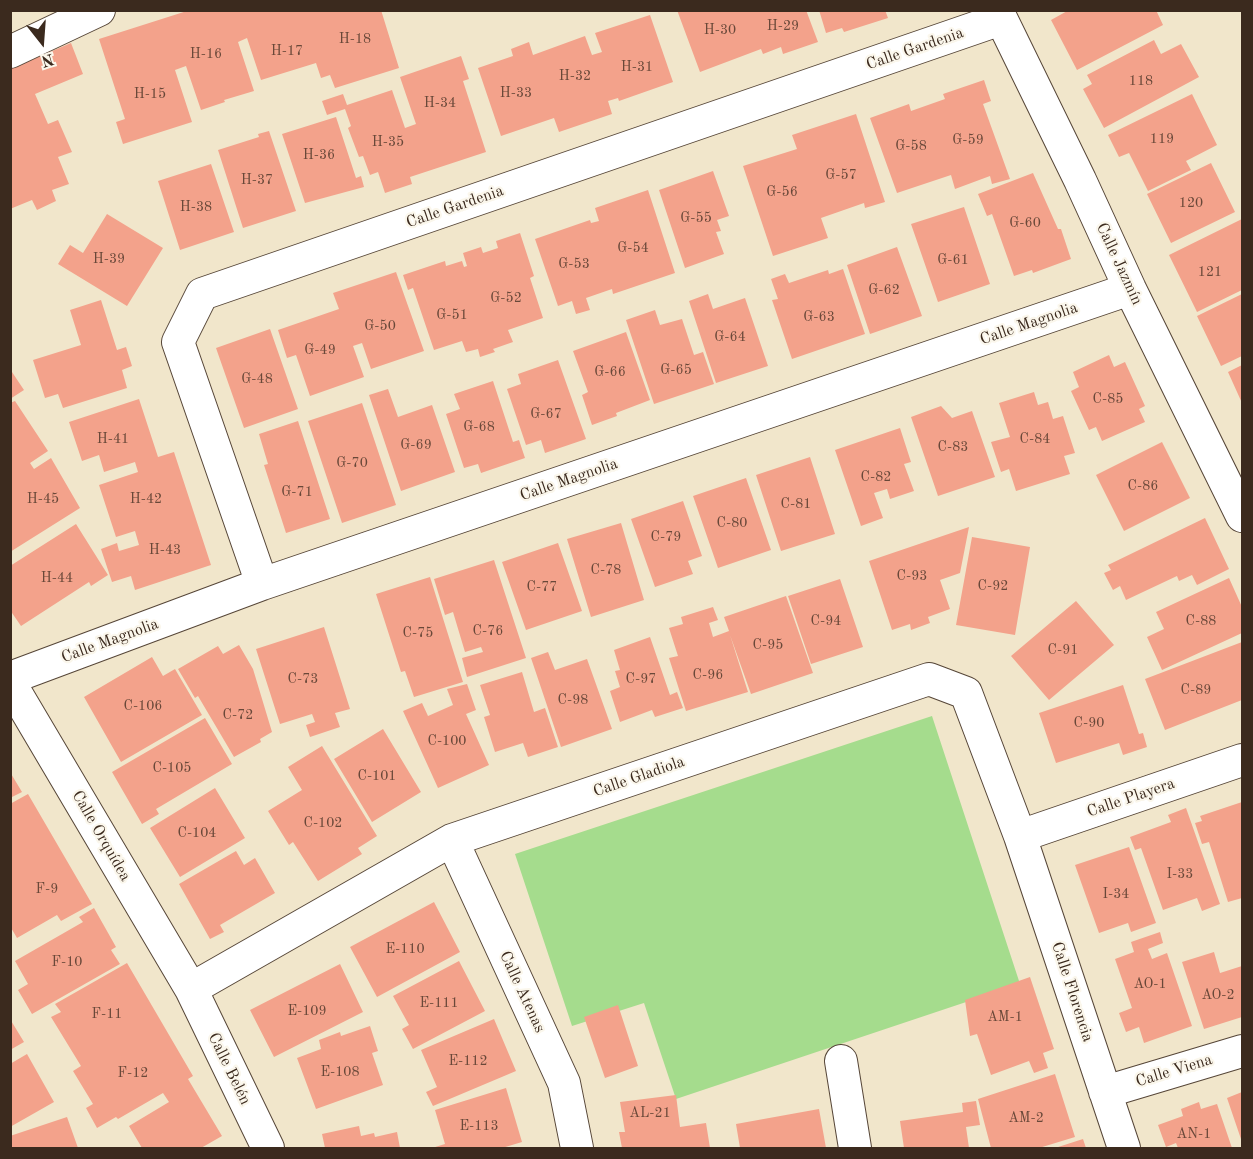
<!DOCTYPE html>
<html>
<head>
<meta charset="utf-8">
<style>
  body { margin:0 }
  #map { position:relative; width:1253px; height:1159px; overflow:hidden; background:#f1e6cb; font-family:"Old Standard TT",serif }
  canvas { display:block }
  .frame { position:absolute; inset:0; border:12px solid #3b2a1e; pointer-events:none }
  .north { position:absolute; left:12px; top:12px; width:60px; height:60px; -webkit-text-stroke:4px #fbf7ec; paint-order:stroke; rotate:163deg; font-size:16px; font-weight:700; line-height:24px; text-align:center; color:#3b2a1e }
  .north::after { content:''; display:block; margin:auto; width:21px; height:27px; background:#3b2a1e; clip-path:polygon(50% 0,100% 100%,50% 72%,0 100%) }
</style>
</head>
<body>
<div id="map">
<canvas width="1253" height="1159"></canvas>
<div class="frame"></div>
<div class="north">N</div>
</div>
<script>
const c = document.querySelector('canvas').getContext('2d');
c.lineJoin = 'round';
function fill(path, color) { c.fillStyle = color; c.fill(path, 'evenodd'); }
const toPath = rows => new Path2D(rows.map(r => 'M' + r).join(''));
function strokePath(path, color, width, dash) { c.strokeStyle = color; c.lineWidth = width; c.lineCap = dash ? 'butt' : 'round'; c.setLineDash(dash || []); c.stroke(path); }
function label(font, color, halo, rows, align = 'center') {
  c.font = font + ' "Old Standard TT",serif'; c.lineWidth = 4.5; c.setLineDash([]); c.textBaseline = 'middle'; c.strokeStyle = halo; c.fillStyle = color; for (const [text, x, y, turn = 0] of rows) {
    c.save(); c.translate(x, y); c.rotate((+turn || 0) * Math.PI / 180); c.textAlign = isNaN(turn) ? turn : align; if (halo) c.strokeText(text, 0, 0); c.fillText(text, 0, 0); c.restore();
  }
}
fill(toPath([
  [932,716,1020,984,676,1099,644,1003,572,1026,515,854]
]), '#a5dc8d');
fill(toPath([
  [190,10,381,10,399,68,335,88,330,75,321,78,316,63,261,80,247,38,238,42,254,91,224,100,225,102,201,110,186,66,175,70,192,122,123,144,116,122,125,119,99,39],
  [677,10,806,10,818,42,783,54,781,47,763,54,761,49,700,72],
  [819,10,885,10,888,18,844,32,842,28,826,33],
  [1069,10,1156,10,1163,25,1077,70,1051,20],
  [650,15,673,82,619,101,618,98,608,101,612,114,559,132,554,118,501,136,478,68,513,56,511,49,529,42,533,55,585,36,592,55,602,52,595,33],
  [1154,40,1161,54,1181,44,1199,77,1104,128,1083,89,1092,84,1087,75],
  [71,43,83,74,35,94,48,124,58,120,72,152,58,157,69,184,52,190,56,201,37,210,32,200,10,209,10,69],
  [461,56,469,79,463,81,486,152,410,177,412,184,385,193,378,172,370,175,363,156,359,157,348,128,351,126,345,109,327,115,322,101,343,94,347,105,392,90,405,128,416,124,400,77],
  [984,80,991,101,983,104,1010,179,992,184,990,176,955,189,951,175,897,193,870,118,909,104,911,111,945,99,943,94],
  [1192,94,1217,145,1186,161,1191,170,1148,191,1129,153,1119,157,1108,135],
  [856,114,885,202,865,208,864,203,821,218,828,238,773,256,743,166,797,149,792,135],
  [336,117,356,178,361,176,364,187,305,203,282,134],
  [269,131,296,211,243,228,218,150,259,137,258,134],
  [1211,163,1235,212,1171,243,1147,194],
  [211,164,234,232,180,250,158,181],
  [713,171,729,216,717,220,721,231,716,232,724,254,685,268,659,190],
  [1033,173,1058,229,1061,229,1071,259,1033,273,1032,270,1014,276,992,214,987,216,978,194],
  [648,190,675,273,613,294,612,289,586,298,590,310,576,314,572,301,558,306,535,239,590,220,591,223,599,221,595,208],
  [964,207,990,284,938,302,911,224],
  [107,214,163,248,127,306,58,264,70,245,83,253],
  [1242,219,1242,290,1197,312,1169,255],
  [520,233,534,276,530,278,543,318,508,330,513,342,493,349,495,352,480,357,478,349,466,352,462,341,434,350,413,288,408,290,403,275,445,261,446,266,462,261,464,267,467,266,463,253,481,247,483,253,498,248,496,241],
  [897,247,922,316,870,334,847,265],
  [843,269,865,334,792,359,772,300,778,299,771,279,785,274,789,283,828,270,829,274],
  [396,272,424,351,371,369,362,343,353,346,364,377,310,396,296,355,287,358,278,330,339,309,333,293],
  [708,294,713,309,745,298,768,366,716,383,689,301],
  [1242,294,1242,356,1221,366,1197,316],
  [101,300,117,350,126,347,132,366,122,370,127,388,63,408,58,394,45,398,33,360,81,345,70,310],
  [655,310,660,325,682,319,694,355,703,352,714,384,654,404,626,320],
  [270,329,298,409,244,428,216,348],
  [626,332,650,400,616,413,617,416,592,425,582,395,588,392,573,351],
  [1109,355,1114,367,1125,362,1145,406,1139,409,1145,422,1102,441,1096,427,1089,430,1071,391,1079,387,1073,372],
  [558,360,586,439,545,453,541,440,526,445,507,389,521,384,518,374],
  [1242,365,1242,403,1228,372],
  [12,372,24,390,10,399,10,373],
  [493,381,513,442,519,440,525,458,481,473,478,464,464,468,446,414,460,409,454,394],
  [388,389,398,417,432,405,455,472,401,491,369,395],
  [1034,392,1038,405,1048,402,1053,419,1063,416,1075,453,1064,456,1070,474,1016,491,1009,469,1001,472,991,442,1010,437,999,403],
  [139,399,158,457,174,452,211,565,135,590,131,576,112,582,101,549,117,543,119,551,139,545,135,531,116,537,99,485,138,472,135,462,104,472,99,455,82,461,69,422],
  [15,401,48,451,30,463,34,469,51,458,80,508,10,552,10,403],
  [362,403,396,505,342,523,308,421],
  [941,406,952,418,972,411,995,477,938,496,911,417],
  [298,421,330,519,286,533,264,465,268,464,259,434],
  [900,428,911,462,904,464,914,491,890,499,887,489,874,493,883,518,861,526,835,450],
  [1162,442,1190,498,1124,531,1096,475],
  [810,457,835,534,781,551,756,475],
  [746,478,771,550,718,568,693,496],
  [683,501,702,556,688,561,693,574,655,587,631,519],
  [1205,518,1229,569,1197,585,1192,575,1179,581,1177,576,1126,600,1120,586,1113,590,1104,573,1111,570,1108,565],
  [621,523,644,600,591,617,567,539],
  [76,524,108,575,91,586,89,582,21,626,10,610,10,566],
  [969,527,960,573,940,580,950,609,928,617,930,623,911,630,910,624,892,630,869,561],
  [972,537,1030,547,1015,635,956,625],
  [558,543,582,611,526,630,502,562],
  [494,560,526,658,467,677,462,658,483,652,481,647,465,652,453,612,445,615,434,579],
  [430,577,463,682,414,697,405,671,401,672,376,594],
  [1229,578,1242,607,1242,633,1162,670,1147,637,1164,629,1156,612],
  [840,579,863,647,811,664,788,596],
  [786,596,813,673,751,694,730,635,748,692,686,711,669,658,678,656,669,628,683,624,681,617,713,607,718,620,709,623,713,637,729,631,724,617],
  [1076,601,1114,645,1049,700,1011,656],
  [324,627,350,709,335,713,340,727,310,737,306,725,315,722,312,714,280,724,256,649],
  [650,637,670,695,677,692,683,708,655,717,652,710,620,722,610,691,620,687,615,671,620,670,614,650],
  [1242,642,1242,700,1165,730,1145,679],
  [239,645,253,669,272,732,260,739,261,742,234,757,198,696,195,698,178,669,218,646,223,654],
  [548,652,555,670,587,659,612,729,561,747,531,658],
  [152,657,163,676,175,669,202,715,121,762,84,697],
  [522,672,534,712,545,708,558,747,528,757,523,743,495,752,484,717,490,715,480,685],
  [467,684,476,710,466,714,489,765,438,788,403,711,422,703,428,716,453,705,447,689],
  [1123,685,1139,734,1143,733,1147,747,1123,755,1119,743,1056,763,1039,713],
  [205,718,232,764,156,809,159,814,142,824,112,772],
  [383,729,421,792,372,822,334,759],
  [322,746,377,836,358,848,362,854,318,881,293,842,289,845,268,811,302,790,288,767],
  [10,772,22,792,10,798],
  [215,788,245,838,180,877,150,828],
  [28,794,92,904,61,921,57,915,17,938,10,926,10,804],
  [1242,802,1242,898,1228,902,1209,842,1202,844,1195,823,1202,821,1200,816],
  [1186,808,1220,904,1202,911,1197,898,1163,910,1141,848,1135,850,1130,837,1171,822,1168,815],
  [1129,847,1156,923,1131,932,1128,923,1099,933,1075,865],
  [236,851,244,865,255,858,275,893,220,925,224,932,210,939,179,884],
  [434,902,460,952,377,997,350,947],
  [94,908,116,947,111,950,120,964,32,1014,18,990,28,984,15,961,83,922,79,917],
  [1160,932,1163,943,1148,949,1152,959,1167,953,1192,1026,1144,1043,1139,1027,1126,1032,1119,1013,1132,1008,1115,959,1134,952,1131,942],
  [1214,952,1220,973,1242,966,1242,1017,1204,1029,1182,962],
  [459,961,485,1011,413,1049,402,1029,409,1025,393,996],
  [127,963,193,1076,188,1079,222,1136,201,1148,142,1148,129,1126,169,1102,163,1093,118,1119,116,1117,97,1128,86,1108,93,1104,73,1071,81,1066,51,1017,61,1012,55,1004],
  [340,964,363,1012,274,1057,250,1010],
  [1030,977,1054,1049,1043,1053,1048,1068,1034,1073,1029,1061,991,1075,977,1034,970,1036,965,1000],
  [618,1005,638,1066,605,1078,584,1017],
  [10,1019,24,1042,10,1050],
  [494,1019,516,1071,433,1106,426,1092,437,1087,421,1050],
  [370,1026,378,1051,372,1053,383,1085,316,1109,297,1058,321,1049,319,1040,340,1032,341,1036],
  [27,1054,54,1102,10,1127,10,1064],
  [1055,1074,1075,1137,1039,1148,991,1148,978,1099],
  [506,1088,522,1142,502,1148,432,1148,445,1144,435,1110],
  [1242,1092,1242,1142,1227,1098],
  [676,1095,680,1127,706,1123,710,1148,622,1148,619,1132,625,1132,620,1102],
  [976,1101,980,1125,966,1127,969,1148,904,1148,900,1121,963,1112,962,1103],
  [1199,1102,1201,1109,1217,1104,1232,1148,1178,1148,1176,1143,1166,1147,1158,1125,1183,1116,1181,1109],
  [819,1109,826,1148,740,1148,736,1124],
  [67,1117,78,1148,10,1148,10,1136],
  [359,1126,361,1136,374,1133,375,1137,397,1132,400,1148,325,1148,322,1134],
  [1083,1139,1086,1148,1055,1148]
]), '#f3a28b');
const minor = toPath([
  [997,10,1080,180,1130,289,1242,516],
  [10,52,99,10],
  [262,584,178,342,202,294,1001,19],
  [10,678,262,584,1130,289],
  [10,683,191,989,268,1148],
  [1020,836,1242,760],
  [452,840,564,1083,577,1148],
  [191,989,452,840,929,679,966,693,1020,836,1124,1148],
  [841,1061,855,1148],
  [1105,1092,1242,1051]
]);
strokePath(minor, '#564638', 34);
strokePath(minor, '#fff', 32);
label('14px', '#694839', null, [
  ["H-29",783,26],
  ["H-30",720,30],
  ["H-18",355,39],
  ["H-17",287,51],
  ["H-16",206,54],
  ["H-31",637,67],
  ["H-32",575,76],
  ["118",1141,81],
  ["H-33",516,93],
  ["H-15",150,94],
  ["H-34",440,103],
  ["119",1162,139],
  ["G-59",968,140],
  ["H-35",388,142],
  ["G-58",911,146],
  ["H-36",319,155],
  ["G-57",841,175],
  ["H-37",257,180],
  ["G-56",782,192],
  ["120",1191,203],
  ["H-38",196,207],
  ["G-55",696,218],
  ["G-60",1025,223],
  ["G-54",633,248],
  ["H-39",109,259],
  ["G-61",953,260],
  ["G-53",574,264],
  ["121",1210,272],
  ["G-62",884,290],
  ["G-52",506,298],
  ["G-51",452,315],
  ["G-63",819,317],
  ["G-50",380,326],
  ["G-64",730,337],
  ["G-49",320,350],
  ["G-65",676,370],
  ["G-66",610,372],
  ["G-48",257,379],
  ["C-85",1108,399],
  ["G-67",546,414],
  ["G-68",479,427],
  ["H-41",113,439],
  ["C-84",1035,439],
  ["G-69",416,445],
  ["C-83",953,447],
  ["G-70",352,463],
  ["C-82",876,477],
  ["C-86",1143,486],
  ["G-71",297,492],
  ["H-45",43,499],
  ["H-42",146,499],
  ["C-81",796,504],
  ["C-80",732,523],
  ["C-79",666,537],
  ["H-43",165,550],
  ["C-78",606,570],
  ["C-93",912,576],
  ["H-44",57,578],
  ["C-92",993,586],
  ["C-77",542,587],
  ["C-94",826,621],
  ["C-88",1201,621],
  ["C-76",488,631],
  ["C-75",418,633],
  ["C-95",768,645],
  ["C-91",1063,650],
  ["C-96",708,675],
  ["C-73",303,679],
  ["C-97",641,679],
  ["C-89",1196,690],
  ["C-98",573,700],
  ["C-106",143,706],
  ["C-72",238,715],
  ["C-90",1089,723],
  ["C-100",447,741],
  ["C-105",172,768],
  ["C-101",377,776],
  ["C-102",323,823],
  ["C-104",197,833],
  ["I-33",1180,874],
  ["F-9",47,889],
  ["I-34",1116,894],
  ["E-110",405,949],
  ["F-10",67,962],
  ["AO-1",1150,984],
  ["AO-2",1218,995],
  ["E-111",439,1003],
  ["E-109",307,1011],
  ["F-11",107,1014],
  ["AM-1",1005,1017],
  ["E-112",468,1061],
  ["E-108",340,1072],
  ["F-12",133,1073],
  ["AL-21",650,1113],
  ["AM-2",1026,1118],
  ["E-113",479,1126],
  ["AN-1",1194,1134]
]);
label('16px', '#3b2a1e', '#fbf7ec', [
  ["Calle Gardenia",915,49,-19],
  ["Calle Gardenia",455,207,-19],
  ["Calle Jazmín",1119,264,65],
  ["Calle Magnolia",1029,324,-19],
  ["Calle Magnolia",569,480,-19],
  ["Calle Magnolia",110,641,-20],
  ["Calle Gladiola",639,777,-19],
  ["Calle Playera",1131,798,-19],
  ["Calle Orquídea",101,836,60],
  ["Calle Atenas",522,992,65],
  ["Calle Florencia",1072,992,72],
  ["Calle Belén",229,1069,64],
  ["Calle Viena",1174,1071,-17]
]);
</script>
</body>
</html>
